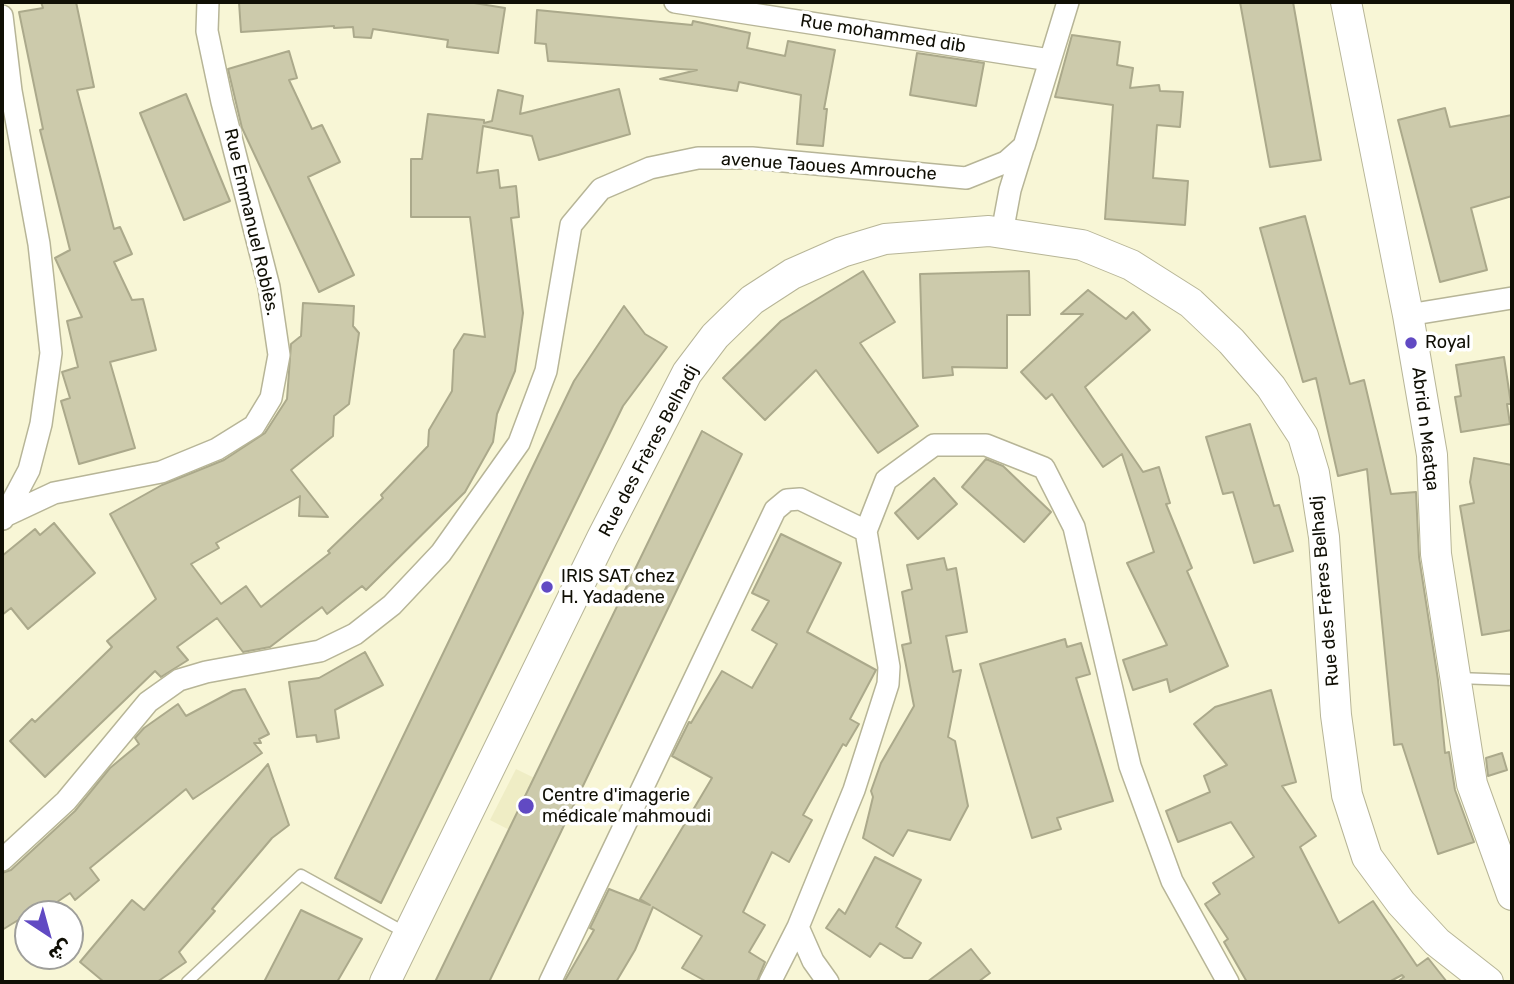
<!DOCTYPE html>
<html>
<head>
<meta charset="utf-8">
<style>
  body { margin:0 }
  #map { position:relative; width:1514px; height:984px; overflow:hidden; background:#f8f6d6; font-family:Rubik,"Noto Naskh Arabic",sans-serif }
  canvas { display:block }
  .frame { position:absolute; inset:0; border:4px solid #100f05; pointer-events:none }
  .north { position:absolute; left:14px; top:900px; width:70px; height:70px; box-sizing:border-box; background:#fff; border:2px solid #9f9f9b; border-radius:50%; rotate:144deg; font-size:19px; font-weight:700; line-height:28px; text-align:center; color:#100f05 }
  .north::after { content:''; display:block; margin:auto; width:24px; height:32px; background:#614ac3; clip-path:polygon(50% 0,100% 100%,50% 72%,0 100%) }
</style>
</head>
<body>
<div id="map">
<canvas width="1514" height="984"></canvas>
<div class="frame"></div>
<div class="north">ش</div>
</div>
<script>
const c = document.querySelector('canvas').getContext('2d');
c.lineJoin = 'round';
function fill(path, color) { c.fillStyle = color; c.fill(path, 'evenodd'); }
const toPath = rows => new Path2D(rows.map(r => 'M' + r).join(''));
function strokePath(path, color, width, dash) { c.strokeStyle = color; c.lineWidth = width; c.lineCap = dash ? 'butt' : 'round'; c.setLineDash(dash || []); c.stroke(path); }
function label(font, color, halo, rows, align = 'center') {
  c.font = font + ' Rubik,sans-serif'; c.lineWidth = 7; c.setLineDash([]); c.textBaseline = 'middle'; c.strokeStyle = halo; c.fillStyle = color; for (const [text, x, y, turn = 0] of rows) {
    c.save(); c.translate(x, y); c.rotate((+turn || 0) * Math.PI / 180); c.textAlign = isNaN(turn) ? turn : align; if (halo) c.strokeText(text, 0, 0); c.fillText(text, 0, 0); c.restore();
  }
}
fill(toPath([
  [516,769,561,791,535,843,490,820]
]), '#efedc5');
const building = toPath([
  [41,2,76,2,94,87,77,90,114,229,120,227,132,254,114,262,132,300,143,299,156,350,110,362,135,448,79,464,61,401,70,398,62,372,78,367,67,321,82,317,55,258,70,250,40,130,43,129,19,12,43,8,41,2],
  [239,2,468,2,505,8,498,53,447,47,448,40,373,29,371,38,354,37,353,27,334,28,334,26,241,32,239,2],
  [1240,2,1293,2,1321,160,1270,167,1240,2],
  [537,10,692,25,693,21,750,33,747,48,785,56,788,41,835,50,824,109,827,109,823,146,797,144,801,95,739,82,737,91,660,79,697,70,548,61,546,44,535,43,537,10],
  [1072,35,1120,42,1117,65,1133,68,1130,88,1159,85,1160,91,1183,92,1180,127,1157,125,1153,178,1188,181,1185,225,1105,219,1113,105,1055,97,1072,35],
  [289,51,297,78,289,80,312,129,322,125,340,162,308,177,354,275,319,292,242,128,228,69,289,51],
  [917,53,984,63,976,106,910,95,917,53],
  [619,89,630,134,558,155,539,160,532,136,483,126,477,173,498,170,500,188,516,186,519,217,511,218,523,313,515,371,497,414,493,442,465,492,366,590,362,586,327,614,322,607,270,647,243,652,217,618,177,647,188,660,161,677,155,671,45,777,10,741,32,719,35,722,112,647,107,641,156,599,110,514,162,485,224,460,265,433,287,399,291,344,301,336,303,303,354,306,353,326,359,333,349,404,334,416,333,436,291,470,328,517,299,516,300,496,216,543,219,548,191,564,221,604,246,586,261,607,330,553,328,551,383,498,381,495,428,446,429,430,452,391,454,350,464,334,485,337,470,217,411,217,411,159,422,159,428,114,484,120,484,123,492,121,498,90,523,96,520,114,619,89],
  [186,94,230,201,184,220,140,113,186,94],
  [1445,108,1450,127,1512,115,1512,196,1471,208,1487,270,1440,282,1398,120,1445,108],
  [1305,216,1350,384,1364,380,1391,494,1416,492,1419,557,1438,680,1445,753,1449,752,1455,790,1474,842,1438,854,1402,744,1394,745,1367,469,1338,476,1316,378,1303,382,1260,228,1305,216],
  [863,271,895,322,860,343,918,426,878,453,816,370,765,420,723,378,781,321,863,271],
  [1029,271,1030,315,1007,315,1007,368,952,367,953,375,923,378,920,274,1029,271],
  [1088,290,1126,319,1133,312,1150,330,1085,387,1143,472,1159,467,1170,503,1166,504,1192,568,1187,571,1228,666,1170,692,1167,679,1133,690,1123,660,1167,645,1127,563,1154,552,1122,454,1103,467,1052,394,1046,399,1021,372,1083,314,1061,314,1088,290],
  [624,306,645,334,667,347,623,406,381,903,335,878,574,381,624,306],
  [1504,357,1511,404,1507,404,1510,424,1461,432,1455,397,1461,396,1456,365,1504,357],
  [1250,424,1274,506,1279,505,1293,551,1254,563,1233,492,1223,494,1206,437,1250,424],
  [702,431,742,454,489,982,435,982,702,431],
  [1474,458,1512,465,1512,630,1482,635,1460,506,1474,503,1470,482,1474,458],
  [986,459,1003,466,1051,512,1024,542,962,487,986,459],
  [934,478,957,504,918,539,895,513,934,478],
  [54,523,95,573,28,629,11,608,2,615,2,556,35,529,40,535,54,523],
  [781,534,841,563,807,632,876,670,850,719,859,724,846,746,843,744,803,815,812,820,789,862,772,852,743,912,765,925,749,952,765,962,758,979,756,982,707,982,682,968,702,936,653,907,635,950,616,982,564,982,594,930,590,928,609,889,650,905,640,899,712,778,672,756,689,722,691,723,722,671,752,688,777,644,752,630,769,601,752,593,781,534],
  [944,558,947,570,956,568,967,632,946,636,953,672,961,670,948,737,955,741,968,806,950,840,908,830,893,856,863,838,873,797,871,791,881,763,914,706,902,645,911,643,902,592,912,589,907,565,944,558],
  [1065,639,1067,647,1081,643,1090,674,1076,678,1113,801,1057,818,1061,829,1032,838,980,664,1065,639],
  [365,652,383,685,335,710,339,738,317,742,316,735,297,737,289,682,319,678,365,652],
  [245,689,269,734,259,739,261,743,254,743,262,753,193,799,186,789,90,868,99,880,75,900,70,893,40,914,38,911,28,914,2,930,2,873,11,870,75,811,110,768,139,744,135,738,144,728,178,704,186,716,233,691,245,689],
  [1271,690,1296,782,1282,786,1316,836,1300,847,1339,923,1373,901,1417,966,1428,958,1447,982,1397,982,1404,977,1402,975,1389,982,1247,982,1224,942,1228,939,1205,904,1220,894,1213,883,1254,857,1231,822,1178,842,1166,811,1210,792,1204,776,1227,765,1194,724,1215,707,1271,690],
  [1502,753,1507,770,1488,776,1486,758,1502,753],
  [268,764,289,825,272,838,212,909,215,911,179,952,186,962,157,982,104,982,80,962,132,900,144,910,268,764],
  [875,857,921,880,896,927,921,943,912,958,904,958,880,943,870,957,826,928,839,909,845,914,875,857],
  [301,910,362,939,337,982,264,982,301,910],
  [971,949,990,973,978,982,927,982,971,949]
]);
fill(building, '#cccaab');
strokePath(building, '#aba98b', 2);
const lane = toPath([
  [1458,678,1512,680],
  [187,982,301,875,406,933]
]);
const street = toPath([
  [675,2,1050,60],
  [2,16,11,91,39,244,51,353,41,424,29,470,3,519],
  [1002,233,1010,190,1023,148],
  [1408,315,1512,298],
  [7,515,54,493,161,472,217,449,254,426,271,398,279,355,269,287,222,102,207,31,208,2],
  [2,860,66,801,148,702,179,680,206,672,320,651,355,634,392,605,441,553,519,443,546,371,571,225,601,189,650,168,698,158,752,158,966,178,1006,162,1024,146,1068,2],
  [798,927,813,961,828,982],
  [550,982,775,510,787,500,800,499,866,531],
  [770,982,798,927,854,790,888,684,889,667,866,531,886,480,934,445,986,445,1044,468,1074,527,1130,766,1172,881,1228,982]
]);
const secondary = toPath([
  [1346,2,1408,315,1432,455,1436,554,1472,784,1512,895],
  [385,982,602,538,687,373,715,336,752,300,792,274,842,252,885,239,989,231,1082,245,1131,265,1191,303,1231,341,1271,387,1303,436,1314,473,1324,537,1336,715,1347,795,1367,857,1401,903,1437,942,1488,982]
]);
strokePath(lane, '#b7b597', 13);
strokePath(street, '#b7b597', 24);
strokePath(secondary, '#b7b597', 32);
strokePath(lane, '#fff', 10);
strokePath(street, '#fff', 21);
strokePath(secondary, '#fff', 30);
for (const [x, y, r, color] of [
  [1411,343,7,"#614ac3"],
  [547,587,7,"#614ac3"],
  [526,806,9,"#614ac3"]
]) { const dot = new Path2D(); dot.arc(x, y, r, 0, 2 * Math.PI); c.fillStyle = color; c.fill(dot); strokePath(dot, '#fff', 2.5); }
label('18px', '#100f05', '#fff', [
  ["Rue mohammed dib",883,34,9],
  ["avenue Taoues Amrouche",829,167,4],
  ["Rue Emmanuel Roblès.",251,222,77],
  ["Abrid n Mɛatqa",1425,429,83],
  ["Rue des Frères Belhadj",649,451,-62],
  ["Rue des Frères Belhadj",1325,591,-95]
]);
label('18px', '#100f05', '#fff', [
  ["Royal",1425,343],
  ["IRIS SAT chez",561,577],
  ["H. Yadadene",561,598],
  ["Centre d'imagerie",542,796],
  ["médicale mahmoudi",542,817]
], 'left');
</script>
</body>
</html>
